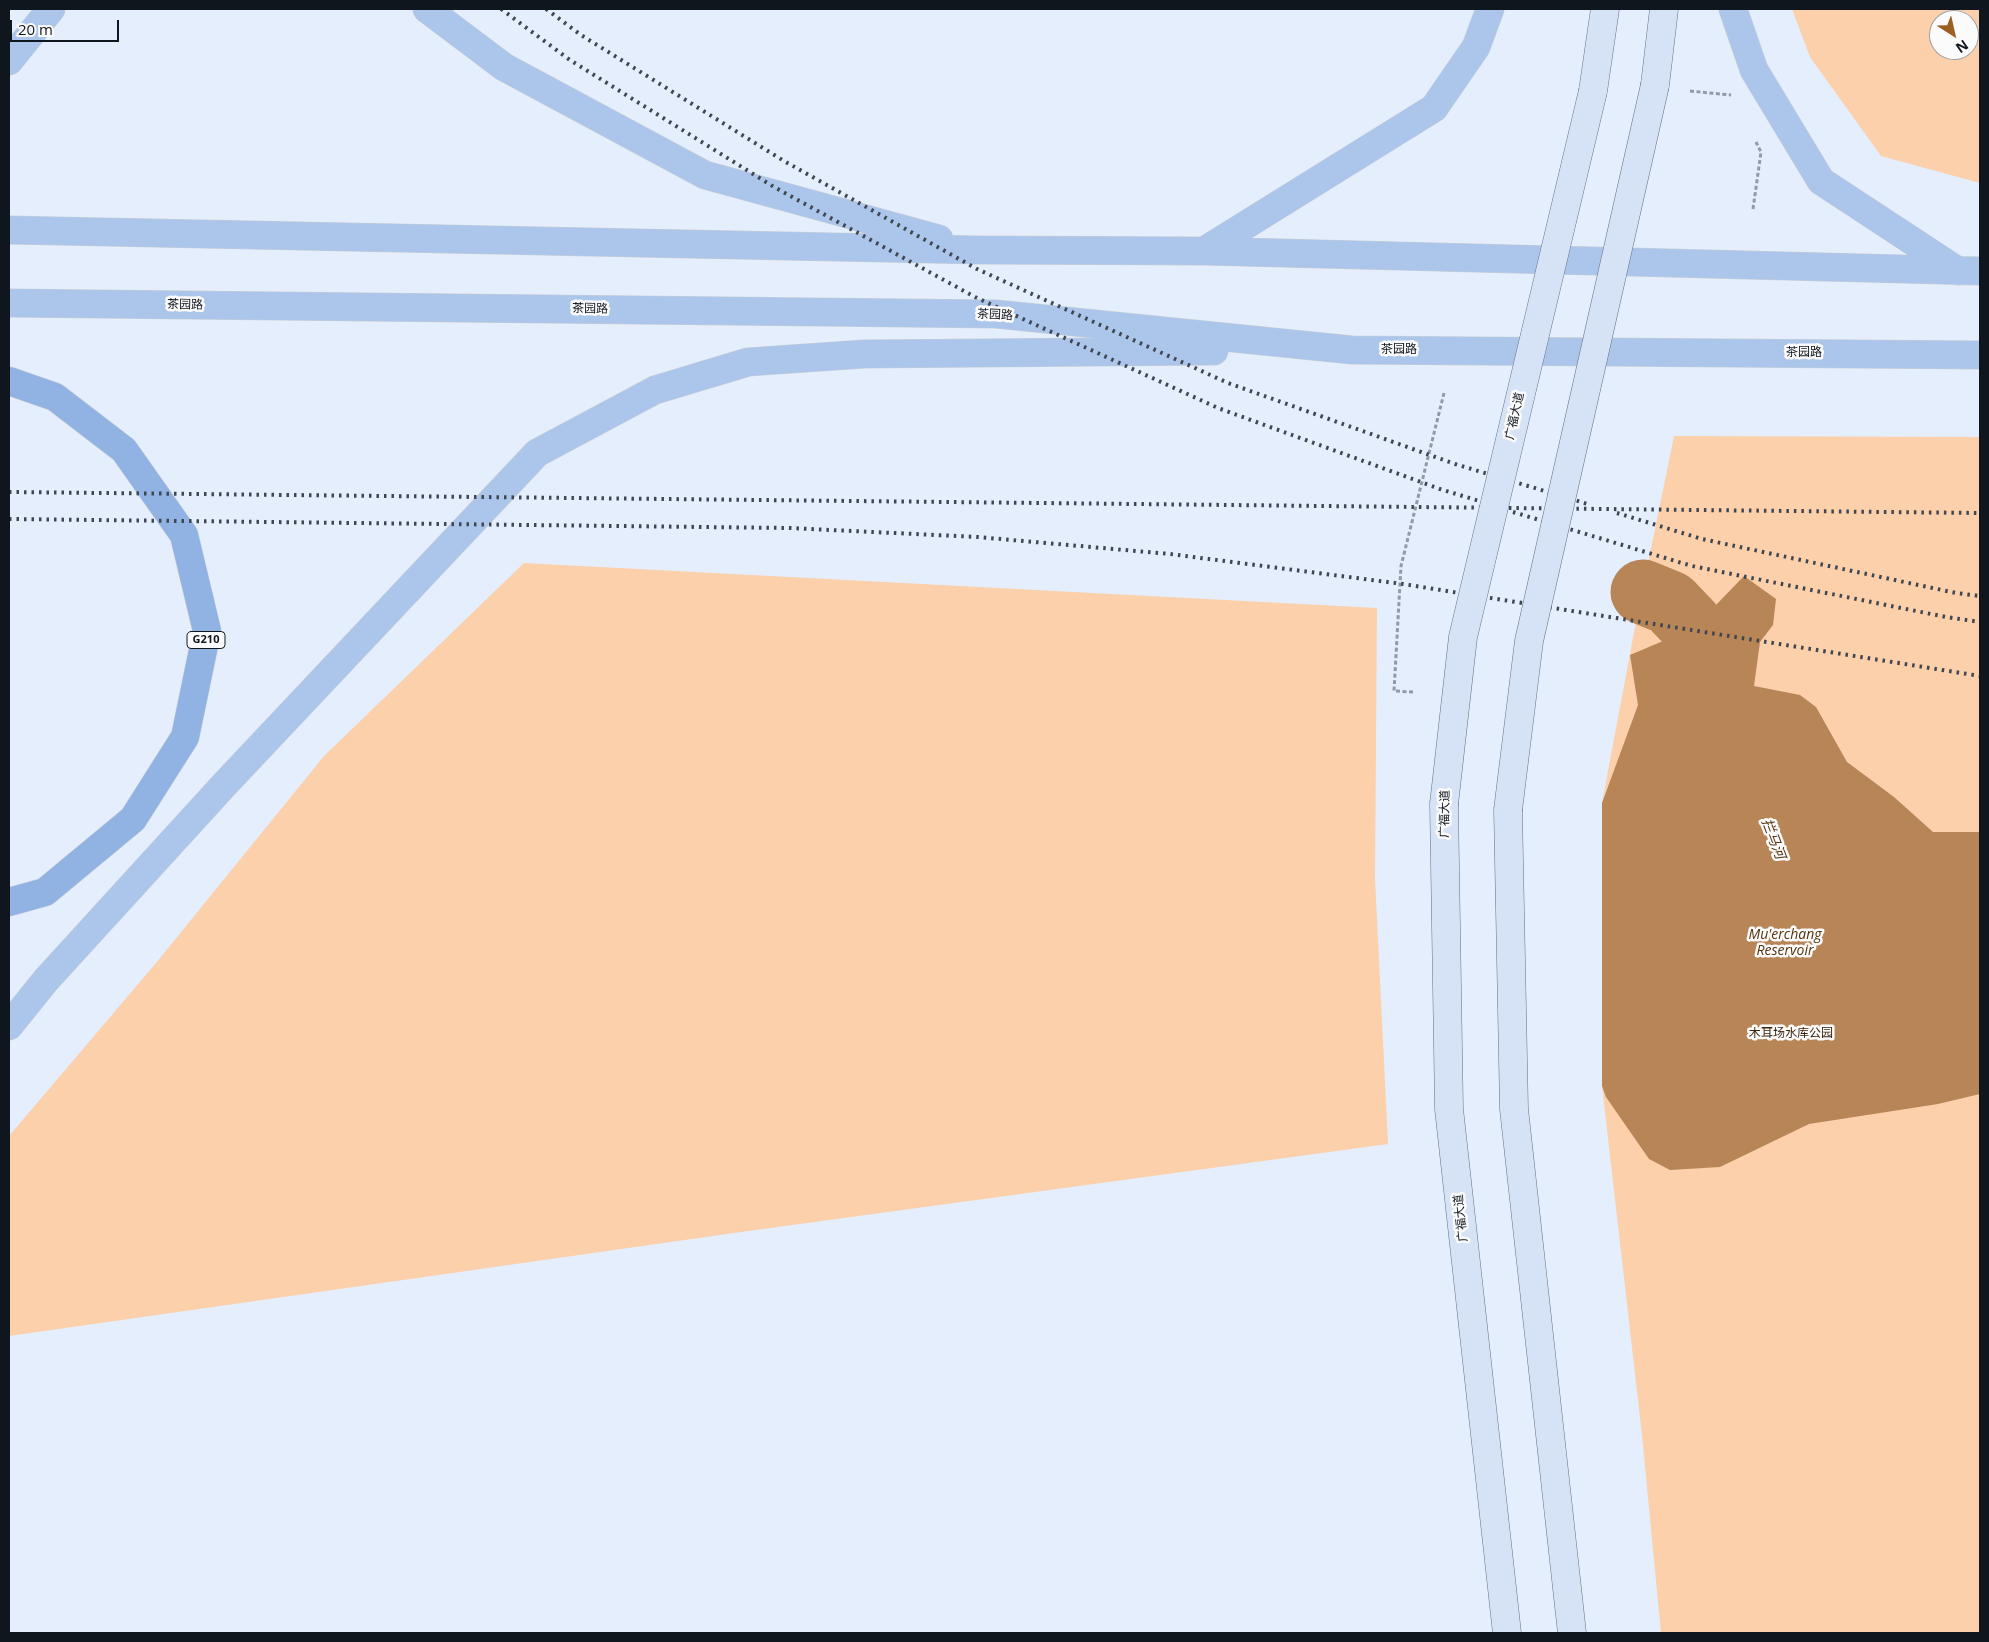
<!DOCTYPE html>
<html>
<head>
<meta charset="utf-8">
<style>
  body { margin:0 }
  #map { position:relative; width:1989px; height:1642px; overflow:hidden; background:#e4eefd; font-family:"Open Sans",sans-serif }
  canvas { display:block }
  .frame { position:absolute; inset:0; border:10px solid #10161e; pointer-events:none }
  .north { position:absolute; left:1929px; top:10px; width:50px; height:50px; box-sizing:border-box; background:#fbfbfb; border:1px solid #9d9fa3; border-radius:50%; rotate:145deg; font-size:14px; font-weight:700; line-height:20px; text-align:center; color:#10161e }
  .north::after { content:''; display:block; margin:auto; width:18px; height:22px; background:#9c6122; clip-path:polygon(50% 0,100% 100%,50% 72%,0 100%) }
  .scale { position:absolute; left:10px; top:20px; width:109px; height:22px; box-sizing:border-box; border:2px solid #10161e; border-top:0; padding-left:6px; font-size:15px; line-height:18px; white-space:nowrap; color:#10161e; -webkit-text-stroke:4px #fbfbfb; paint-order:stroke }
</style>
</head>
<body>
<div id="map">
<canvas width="1989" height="1642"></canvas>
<div class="frame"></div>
<div class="north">N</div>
<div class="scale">20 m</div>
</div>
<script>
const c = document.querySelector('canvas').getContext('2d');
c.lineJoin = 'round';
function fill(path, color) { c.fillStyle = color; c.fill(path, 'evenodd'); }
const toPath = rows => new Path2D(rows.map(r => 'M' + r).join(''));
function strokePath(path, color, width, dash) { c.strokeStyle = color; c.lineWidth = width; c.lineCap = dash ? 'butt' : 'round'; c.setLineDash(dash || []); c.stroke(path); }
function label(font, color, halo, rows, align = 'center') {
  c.font = font + ' "Open Sans","Noto Sans SC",sans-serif'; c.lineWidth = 5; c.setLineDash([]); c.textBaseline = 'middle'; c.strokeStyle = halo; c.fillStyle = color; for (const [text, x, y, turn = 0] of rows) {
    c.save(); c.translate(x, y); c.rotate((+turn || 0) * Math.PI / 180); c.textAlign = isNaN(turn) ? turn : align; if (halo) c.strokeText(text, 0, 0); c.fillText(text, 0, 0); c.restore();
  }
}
fill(toPath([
  [1792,9,1980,9,1980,183,1881,156,1810,57],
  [1939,20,1969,20,1969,50,1939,50],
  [1674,436,1980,437,1980,1633,1661,1633,1642,1435,1602,1086,1602,803,1635,627],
  [524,563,1377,608,1375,878,1388,1144,741,1232,9,1336,9,1136,156,963,324,756]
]), '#fbd0ab');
fill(toPath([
  [1744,576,1776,599,1773,625,1760,642,1754,686,1800,695,1816,707,1847,762,1894,797,1933,832,1980,832,1980,1094,1938,1104,1809,1124,1720,1167,1670,1170,1649,1159,1606,1097,1602,1086,1602,803,1638,705,1630,655,1663,641,1691,625,1716,605]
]), '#b88557');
strokePath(toPath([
  [1643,592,1670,603,1691,625,1723,709]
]), '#b88557', 65);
const secondary = toPath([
  [1655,85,1664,9],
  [1593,91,1605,9],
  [1444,804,1449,1109,1507,1633],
  [1508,810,1514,1109,1572,1633]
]);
const primary = toPath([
  [427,9,504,67,705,175,939,239],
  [1733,9,1754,70,1821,181,1958,271],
  [9,61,51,9],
  [9,230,979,250,1204,251,1980,271],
  [1204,251,1434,108,1476,47,1490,9],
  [9,303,996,314,1352,350,1980,355],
  [9,1026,46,980,224,785,537,453,655,390,748,362,864,354,1214,351]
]);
const trunk = toPath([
  [9,381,55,397,124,450,184,535,207,631,185,737,133,819,45,892,9,902]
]);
strokePath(secondary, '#617085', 29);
strokePath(primary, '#cfd0d2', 29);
strokePath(trunk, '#cfd0d2', 29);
strokePath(toPath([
  [1690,91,1731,95],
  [1753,209,1761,152,1756,142],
  [1413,692,1394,691,1401,566,1444,393]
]), '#929aa6', 3, [4, 2.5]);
strokePath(secondary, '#d6e2f5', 28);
strokePath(primary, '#acc6eb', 28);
strokePath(trunk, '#90b3e4', 28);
strokePath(toPath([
  [501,9,570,60,774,187,975,297,1218,408,1440,489,1489,504],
  [546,9,581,35,784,161,977,269,1228,383,1455,464,1591,505],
  [9,492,1980,513],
  [1513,512,1692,566,1946,617,1980,622],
  [1617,513,1702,539,1956,593,1980,596],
  [9,519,789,528,978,537,1170,554,1403,584,1980,676]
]), '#3f464f', 4, [2.5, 5]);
const secondaryBridge = toPath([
  [1444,804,1463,637,1593,91],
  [1508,810,1529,641,1655,85]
]);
strokePath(secondaryBridge, '#617085', 29, []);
strokePath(secondaryBridge, '#d6e2f5', 28);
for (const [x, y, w] of [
  [206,640,38]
]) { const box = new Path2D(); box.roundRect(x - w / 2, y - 8.5, w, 17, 4); c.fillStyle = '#fbfbfb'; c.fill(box); strokePath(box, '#10161e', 1); }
label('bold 11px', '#10161e', null, [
  ["G210",206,640]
]);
label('12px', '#10161e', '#fbfbfb', [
  ["茶园路",185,305,1],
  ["茶园路",590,309,1],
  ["茶园路",995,315,3],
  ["茶园路",1399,350],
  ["茶园路",1804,353],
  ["广福大道",1515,416,-77],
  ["广福大道",1445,814,-89],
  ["广福大道",1461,1218,-96]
]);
label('12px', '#3a240f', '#fbfbfb', [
  ["木耳场水库公园",1791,1034]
]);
label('italic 14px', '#56330e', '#fbfbfb', [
  ["拦马河",1773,839,69],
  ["Mu'erchang",1785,935],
  ["Reservoir",1785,951]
]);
</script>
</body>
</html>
